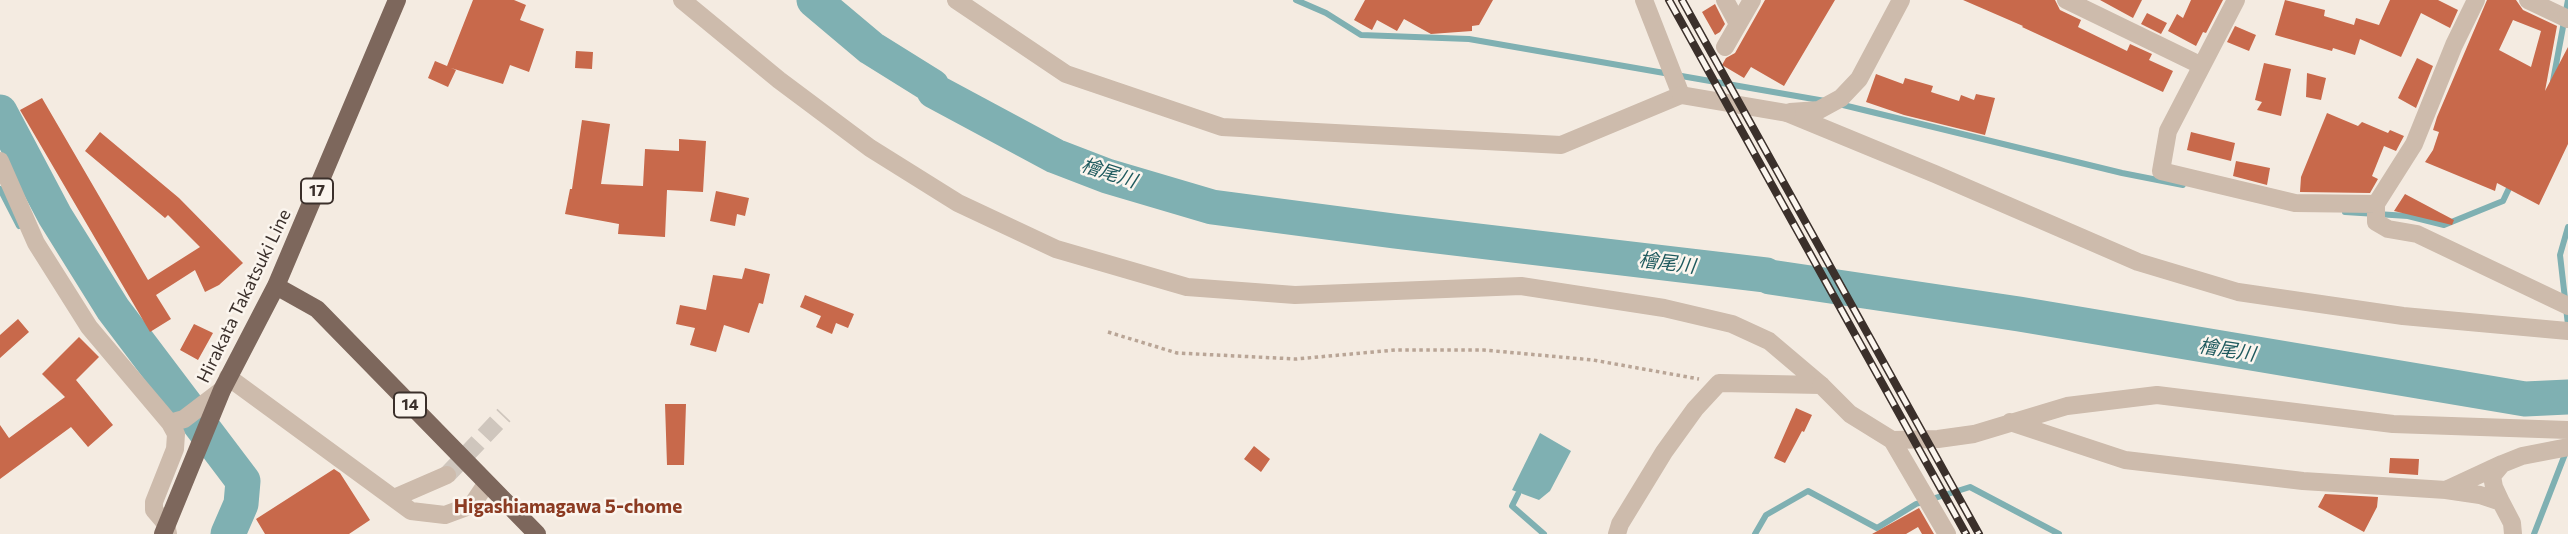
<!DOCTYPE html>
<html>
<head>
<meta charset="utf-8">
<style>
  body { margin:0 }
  canvas { display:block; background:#f4ebe1 }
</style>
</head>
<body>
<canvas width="2568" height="534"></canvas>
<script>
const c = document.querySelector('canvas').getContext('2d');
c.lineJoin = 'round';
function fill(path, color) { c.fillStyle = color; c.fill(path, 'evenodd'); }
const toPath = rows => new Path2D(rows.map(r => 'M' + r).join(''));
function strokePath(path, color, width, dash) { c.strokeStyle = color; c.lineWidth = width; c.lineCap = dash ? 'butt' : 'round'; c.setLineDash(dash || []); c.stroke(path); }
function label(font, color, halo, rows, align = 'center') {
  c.font = font + ' Commissioner,"Noto Sans JP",sans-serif'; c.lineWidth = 5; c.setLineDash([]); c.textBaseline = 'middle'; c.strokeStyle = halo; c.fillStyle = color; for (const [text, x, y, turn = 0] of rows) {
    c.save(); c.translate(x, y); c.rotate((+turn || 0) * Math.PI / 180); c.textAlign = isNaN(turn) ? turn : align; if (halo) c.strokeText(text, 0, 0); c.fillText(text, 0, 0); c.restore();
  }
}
fill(toPath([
  [1540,433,1571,451,1550,491,1539,500,1512,490]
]), '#7fb0b2');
strokePath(toPath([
  [1296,0,1326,13,1361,35,1469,39,1825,101],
  [2553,81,2568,0],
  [1839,104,2122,173,2183,185],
  [0,189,19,226],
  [2345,212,2408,216,2444,225,2503,201,2511,184],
  [2568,227,2560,255,2568,325],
  [1518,494,1512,506,1544,534],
  [1755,534,1766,515,1808,491,1877,528,1916,504,1970,487,2059,534],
  [2534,534,2567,449]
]), '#7fb0b2', 6);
strokePath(toPath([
  [814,0,871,48,932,86,934,91,1055,156,1107,176,1212,207,1394,231,1766,275,1770,277,2019,314,2525,399,2568,397],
  [0,112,55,216,113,309,243,481,241,504,228,534]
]), '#7fb0b2', 35);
fill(toPath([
  [473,0,514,0,526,5,520,20,544,29,529,72,510,65,503,84,451,68,456,70,448,87,428,78,435,61,447,66],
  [1365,0,1493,0,1479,25,1472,26,1472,31,1431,34,1404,19,1397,31,1377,20,1372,30,1354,20],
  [1765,0,1835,0,1784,86,1751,67,1744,78,1722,65,1726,58,1735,53],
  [1963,0,2055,0,2060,10,2081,20,2078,27,2127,51,2130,44,2152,54,2149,60,2173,71,2163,92,2022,27,2023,26],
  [2100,0,2142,0,2133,18],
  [2191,0,2223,0,2206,33,2203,32,2196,46,2168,31,2177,14,2183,18],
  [2285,0,2325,10,2324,16,2354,25,2356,18,2379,25,2390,0,2438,0,2458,10,2450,28,2421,13,2401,57,2360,39,2355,55,2333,48,2332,51,2275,35],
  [2487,0,2516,0,2523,10,2557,26,2545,91,2568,47,2568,144,2539,205,2497,183,2495,191,2425,162,2433,150,2439,132,2433,130,2437,117],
  [2513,20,2541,31,2531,67,2499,50],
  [1715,4,1725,24,1720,32,1715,35,1702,12],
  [2147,13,2167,23,2161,34,2141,24],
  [2235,26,2256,35,2249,51,2227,42],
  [576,51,593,52,592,69,575,68],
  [2417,58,2433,66,2416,108,2398,98],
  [2264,63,2291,69,2281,116,2257,110,2262,102,2255,100],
  [2307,73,2326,78,2321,100,2306,97],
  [1876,74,1903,84,1905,78,1933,86,1931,92,1959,101,1961,95,1974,100,1976,94,1995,98,1985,135,1904,115,1866,102],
  [42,98,148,280,200,247,168,215,165,218,85,151,100,132,179,198,243,263,219,285,205,292,195,270,156,295,171,319,150,332,20,110],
  [2327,113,2358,126,2362,122,2388,133,2390,130,2404,136,2396,151,2384,146,2372,176,2378,179,2370,193,2300,192,2301,177],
  [582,120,610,124,601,184,643,186,645,149,679,151,679,139,706,141,703,192,667,190,665,237,618,234,619,224,565,214,570,189,572,189],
  [2191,132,2235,143,2231,161,2187,150],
  [2236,161,2270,168,2267,185,2233,176],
  [716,191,749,198,745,216,737,214,735,226,710,221],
  [2405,194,2454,220,2452,225,2394,211],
  [745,268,770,274,763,304,759,303,749,333,724,325,716,352,690,345,695,328,676,324,680,305,706,310,713,275,742,279],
  [805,295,854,314,848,328,836,323,832,334,816,327,821,316,800,307],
  [18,319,29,332,0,358,0,335],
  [194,324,213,333,198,360,180,350],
  [79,337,99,357,76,380,113,425,88,447,71,427,0,479,0,425,9,438,65,397,42,374],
  [665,404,686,404,684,465,667,465],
  [1796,408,1812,415,1804,432,1802,431,1785,463,1774,458],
  [1254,446,1270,459,1261,472,1244,459],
  [2390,458,2419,459,2418,475,2389,473],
  [334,469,340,473,370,520,349,534,265,534,256,519],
  [2325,494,2378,497,2377,507,2364,532,2318,507],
  [1919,508,1934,534,1922,534,1918,527,1906,534,1872,534]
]), '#c8694b');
strokePath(toPath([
  [447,475,504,415]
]), '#cfc6bd', 18, [18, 9]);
strokePath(toPath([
  [1108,332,1177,353,1296,359,1395,350,1484,350,1593,360,1699,379]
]), '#b9a596', 3.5, [3.5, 3.5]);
strokePath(toPath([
  [682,0,779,80,870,148,958,203,1056,249,1187,287,1295,295,1521,286,1664,308,1732,324,1769,341,1821,385],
  [956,0,1066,74,1222,127,1561,145,1681,95,1644,0],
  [1725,0,1738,24],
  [2066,0,2200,65],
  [2236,0,2168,131,2161,171,2295,203,2376,204],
  [2476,0,2454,45,2414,144,2376,204,2376,222,2388,229,2417,234,2568,306],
  [2528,0,2568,19],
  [1725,47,1752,0],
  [1790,112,1819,110,1841,98,1859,79,1901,0],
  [1787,113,1935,174,2138,262,2238,292,2403,316,2568,331],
  [0,161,36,243,89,327,170,423,176,434,175,449,154,502,154,510,166,524,168,534],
  [228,377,411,511,445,515,472,505,486,484],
  [2010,422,2125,460,2303,481,2446,490,2480,495,2501,502,2512,523,2513,534],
  [170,423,184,419,222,390],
  [1892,440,1938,439,1974,434,2067,406,2157,395,2393,424,2568,430],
  [2446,490,2502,464],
  [394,498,447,475],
  [2501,502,2494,487,2492,476,2502,464,2522,456,2568,447],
  [1617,534,1620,524,1664,452,1695,409,1719,383,1821,385]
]), '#cdbbac', 18);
strokePath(toPath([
  [1681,95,1787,113],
  [1821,385,1850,414,1892,440,1947,534]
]), '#cdbbac', 18);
strokePath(toPath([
  [276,286,317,309,537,534],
  [163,534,222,390,276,286,397,0]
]), '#7d675c', 18);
const rail = toPath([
  [1669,0,1966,534],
  [1682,0,1979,534]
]);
strokePath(rail, '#3b302b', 8);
strokePath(rail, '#fbf5ee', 5, [16]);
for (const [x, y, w] of [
  [317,191,32],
  [410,405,32]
]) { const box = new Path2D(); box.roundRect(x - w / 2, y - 12.5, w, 25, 5); c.fillStyle = '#fbf5ee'; c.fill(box); strokePath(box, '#3b302b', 2); }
label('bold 16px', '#3b302b', null, [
  ["17",317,191],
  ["14",410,405]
]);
label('18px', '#3b302b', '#fbf5ee', [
  ["Hirakata Takatsuki Line",244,296,-64]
]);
label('italic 19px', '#1f5a5e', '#fbf5ee', [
  ["檜尾川",1109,173,18],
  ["檜尾川",1667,263,7],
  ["檜尾川",2227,350,9]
]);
label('bold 19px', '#8c3b22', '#fbf5ee', [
  ["Higashiamagawa 5-chome",568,507]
]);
</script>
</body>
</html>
